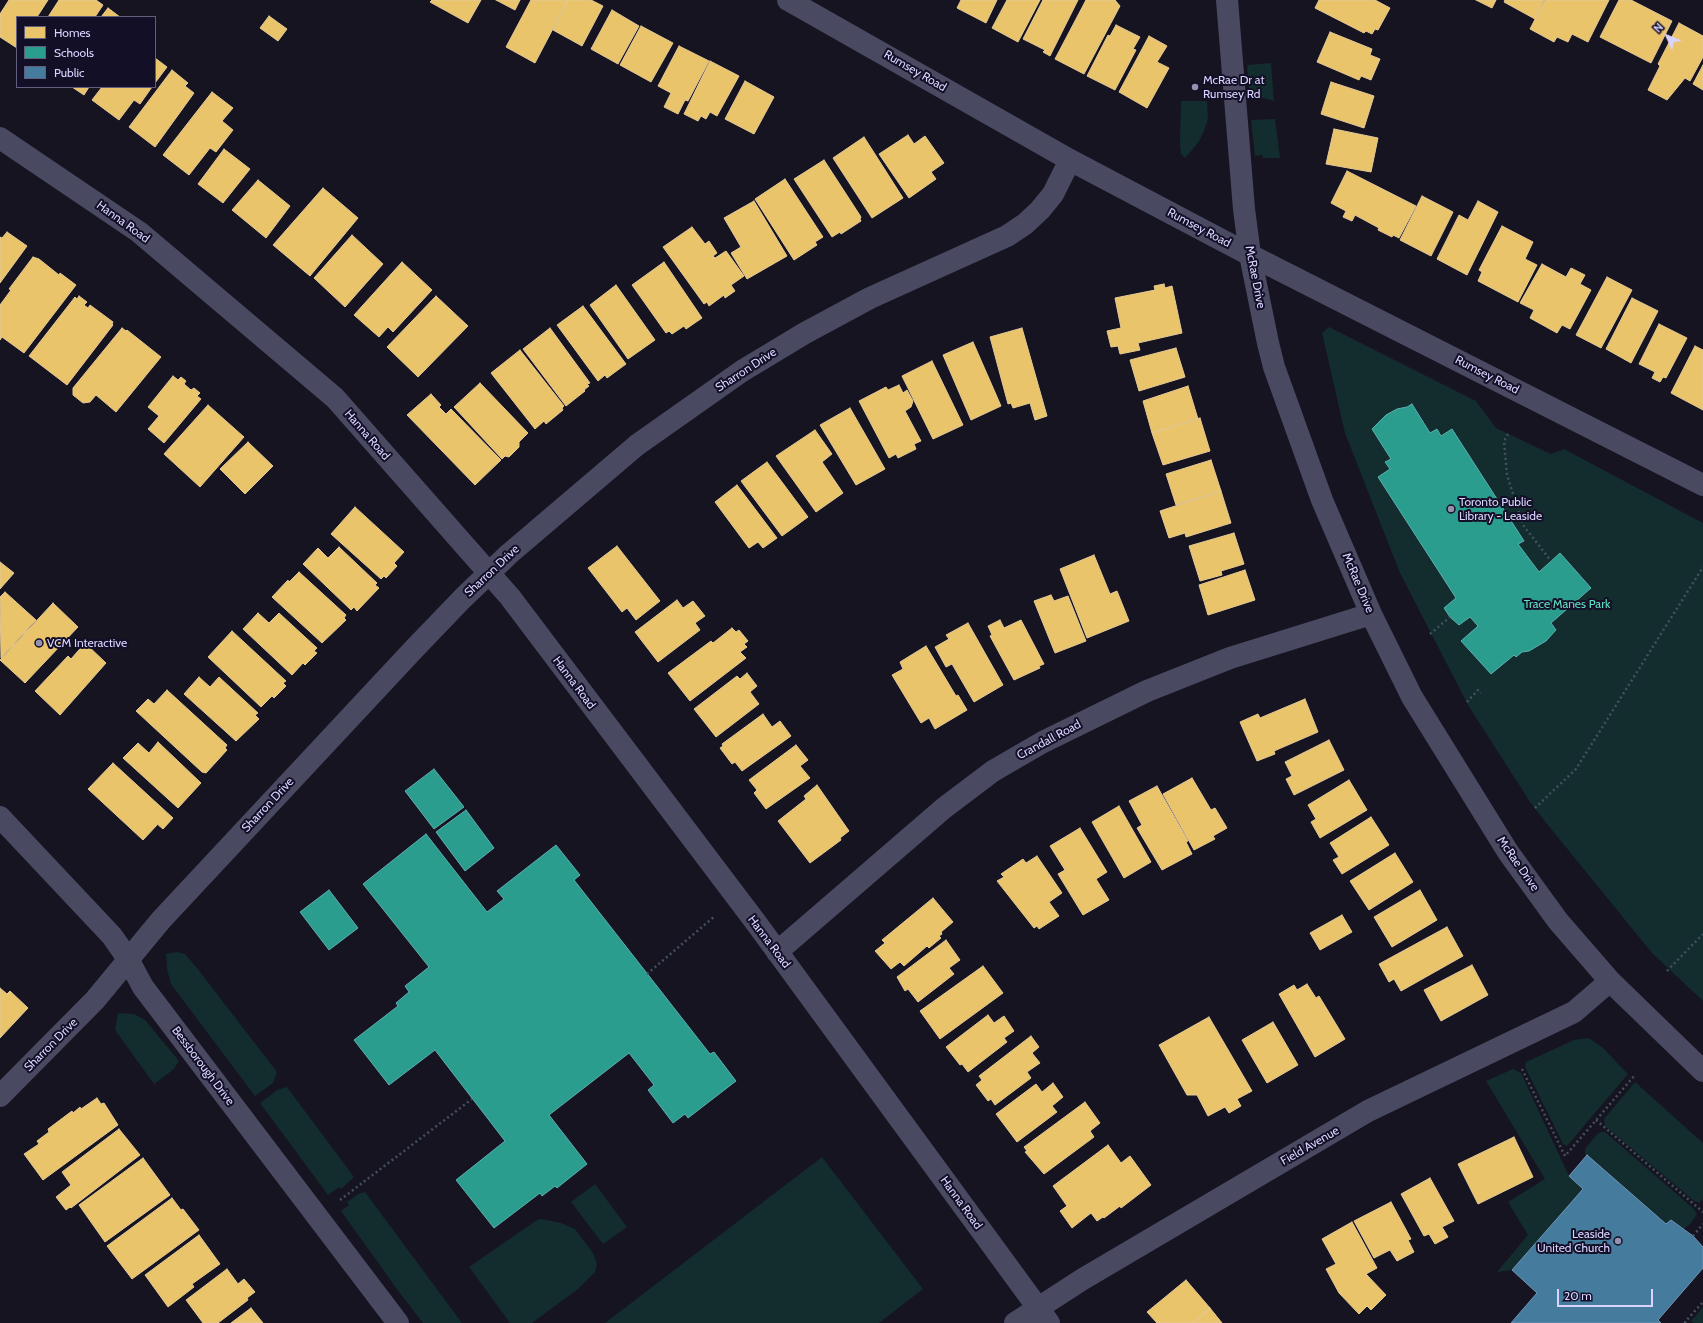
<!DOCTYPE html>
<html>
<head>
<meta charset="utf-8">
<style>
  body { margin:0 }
  #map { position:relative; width:1703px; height:1323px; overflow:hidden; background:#161421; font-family:Cabin,sans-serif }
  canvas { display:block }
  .legend { position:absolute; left:16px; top:16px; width:140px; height:72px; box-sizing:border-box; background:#130f26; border:1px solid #625e7d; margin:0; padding:5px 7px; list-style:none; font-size:12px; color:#d9d4ff }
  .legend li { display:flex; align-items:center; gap:8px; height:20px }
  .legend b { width:20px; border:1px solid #625e7d }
  .north { position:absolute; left:1647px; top:16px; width:40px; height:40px; -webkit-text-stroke:3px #130f26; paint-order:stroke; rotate:314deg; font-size:11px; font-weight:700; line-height:16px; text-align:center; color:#d9d4ff }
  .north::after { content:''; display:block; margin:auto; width:14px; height:18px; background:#d9d4ff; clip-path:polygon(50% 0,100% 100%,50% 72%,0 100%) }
  .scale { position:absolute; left:1557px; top:1289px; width:96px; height:18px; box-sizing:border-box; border:2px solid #d9d4ff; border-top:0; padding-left:5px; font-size:12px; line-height:14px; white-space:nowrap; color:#d9d4ff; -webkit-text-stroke:3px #130f26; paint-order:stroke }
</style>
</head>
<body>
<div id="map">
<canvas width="1703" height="1323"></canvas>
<ul class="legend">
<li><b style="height:11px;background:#e9c46a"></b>Homes</li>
<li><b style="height:11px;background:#2a9d8f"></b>Schools</li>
<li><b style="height:11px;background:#457b9d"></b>Public</li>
</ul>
<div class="north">N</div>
<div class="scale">20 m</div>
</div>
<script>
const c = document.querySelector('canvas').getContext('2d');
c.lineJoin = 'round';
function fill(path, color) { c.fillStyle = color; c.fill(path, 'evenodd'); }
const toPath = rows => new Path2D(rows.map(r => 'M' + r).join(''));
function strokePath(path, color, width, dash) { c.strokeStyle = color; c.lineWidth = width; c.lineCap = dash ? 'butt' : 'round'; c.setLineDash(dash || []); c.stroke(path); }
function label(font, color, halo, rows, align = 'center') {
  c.font = font + ' Cabin,sans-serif'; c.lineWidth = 4; c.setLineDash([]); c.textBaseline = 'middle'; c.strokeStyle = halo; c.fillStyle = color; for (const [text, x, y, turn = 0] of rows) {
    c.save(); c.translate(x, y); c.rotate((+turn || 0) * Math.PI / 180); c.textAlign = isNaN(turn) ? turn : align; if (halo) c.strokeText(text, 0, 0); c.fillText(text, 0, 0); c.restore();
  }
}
fill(toPath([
  [1271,63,1274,101,1259,97,1249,91,1247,65],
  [1181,101,1207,101,1208,119,1204,131,1198,143,1185,158,1181,154,1180,143],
  [1275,119,1280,158,1263,158,1262,155,1255,156,1251,120],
  [1329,327,1476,401,1496,428,1551,454,1564,449,1703,523,1703,1001,1652,953,1547,824,1530,802,1468,705,1400,573,1345,433,1322,333],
  [177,952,185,954,197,968,277,1072,273,1083,255,1096,171,984,167,969,166,954],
  [118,1013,134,1014,145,1020,179,1061,174,1069,154,1084,115,1030],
  [1589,1038,1603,1048,1628,1074,1567,1146,1563,1144,1525,1067,1526,1062,1574,1040],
  [1513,1069,1521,1073,1569,1176,1583,1189,1512,1270,1497,1272,1528,1235,1508,1202,1545,1179,1486,1081],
  [1635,1082,1703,1143,1703,1199,1699,1203,1694,1201,1605,1126,1604,1119],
  [287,1087,354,1177,341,1189,339,1187,328,1195,260,1103,277,1090],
  [1601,1132,1605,1132,1694,1209,1697,1214,1691,1223,1684,1229,1671,1220,1666,1224,1585,1154,1585,1149,1597,1134],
  [822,1157,923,1289,879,1323,605,1323],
  [595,1184,627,1227,603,1244,571,1202],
  [365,1192,462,1323,423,1323,399,1292,341,1211,349,1205,347,1202,358,1194],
  [541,1219,561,1223,575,1229,593,1253,597,1264,595,1272,578,1289,532,1323,510,1323,469,1267,537,1220],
  [1703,1307,1703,1323,1694,1323,1691,1321]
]), '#132c2d');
const homes = toPath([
  [9,0,48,0,37,17,17,17,17,48,0,37,0,14,9,0],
  [59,0,96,0,103,5,95,17,48,17,59,0],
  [432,0,481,0,468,23,430,2,432,0],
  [496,0,520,0,515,10,496,0],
  [531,0,568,0,535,63,506,47,531,0],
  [568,0,591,0,603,6,582,46,553,30,568,0],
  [961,0,997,0,986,23,957,8,961,0],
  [1007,0,1040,0,1018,42,992,28,1007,0],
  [1043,0,1078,0,1050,56,1043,52,1045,50,1023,39,1043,0],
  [1086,0,1115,0,1120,6,1084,74,1055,59,1086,0],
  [1319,0,1375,0,1390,8,1378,30,1375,29,1372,34,1366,31,1364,33,1315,8,1319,0],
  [1476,0,1496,0,1492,8,1476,0],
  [1505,0,1544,0,1535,19,1504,2,1505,0],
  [1545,0,1609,0,1588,42,1572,34,1568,42,1557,37,1554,42,1530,29,1545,0],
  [1619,0,1631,0,1672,21,1651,63,1600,37,1619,0],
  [108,8,120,17,101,17,108,8],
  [612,10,639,26,618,64,591,49,612,10],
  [269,16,287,29,278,41,260,28,269,16],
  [1679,23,1703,36,1703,57,1690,81,1685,78,1667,100,1648,90,1660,66,1658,64,1679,23],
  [1116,25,1140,37,1133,49,1136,50,1115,90,1087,76,1108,35,1110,36,1116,25],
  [641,26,673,43,651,82,620,65,641,26],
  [1330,32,1372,49,1370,55,1380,59,1371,80,1361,76,1359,80,1317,62,1330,32],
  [1149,36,1167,46,1157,62,1169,68,1147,108,1119,92,1149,36],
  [679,46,709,61,688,101,685,100,678,114,664,107,671,93,658,86,679,46],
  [155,58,167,67,155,83,155,58],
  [710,61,739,76,717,116,710,112,706,119,701,116,698,121,684,114,710,61],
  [1703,65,1703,90,1693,84,1703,65],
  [172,70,188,83,185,86,194,93,155,147,129,127,172,70],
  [745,81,774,97,754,134,725,119,745,81],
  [1331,82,1374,96,1364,128,1321,114,1331,82],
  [72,87,89,87,84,95,72,87],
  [102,87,152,87,140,104,134,100,119,120,92,100,102,87],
  [212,92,233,108,222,121,233,130,216,152,210,148,189,175,163,155,212,92],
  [1334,129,1378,138,1371,172,1326,164,1334,129],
  [908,135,914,144,925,136,944,163,931,172,936,179,909,198,879,154,908,135],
  [864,137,903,198,872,218,833,158,864,137],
  [224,149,250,169,223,203,198,184,224,149],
  [824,160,861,217,860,219,861,221,841,234,840,232,832,237,794,179,824,160],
  [1347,171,1416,206,1399,238,1393,235,1392,237,1378,230,1379,228,1355,215,1352,221,1343,217,1346,211,1331,203,1347,171],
  [785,179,823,237,815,242,817,245,794,260,755,199,785,179],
  [258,180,290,206,266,238,232,210,258,180],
  [323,188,358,218,310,276,273,245,323,188],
  [1422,196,1453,212,1431,256,1400,240,1422,196],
  [754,201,787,256,747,279,731,253,741,247,724,218,754,201],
  [1478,201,1498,212,1467,275,1437,259,1459,215,1468,220,1478,201],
  [1502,226,1533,242,1525,259,1537,265,1518,302,1478,281,1482,272,1479,270,1502,226],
  [692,227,705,244,709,241,717,253,713,256,715,258,726,251,744,276,731,285,735,291,725,298,724,295,709,306,707,302,704,304,663,247,692,227],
  [7,232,27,246,0,283,0,237,2,238,7,232],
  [352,235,383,264,345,307,314,278,352,235],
  [33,257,39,259,59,275,60,273,76,285,24,353,2,337,0,340,0,305,11,290,9,289,33,257],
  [402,262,432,290,393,332,388,327,379,337,354,315,402,262],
  [664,262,702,318,686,329,684,326,672,334,669,331,666,333,632,285,664,262],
  [1542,264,1566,277,1571,268,1585,275,1580,284,1591,290,1570,329,1562,325,1557,333,1530,318,1534,310,1520,303,1542,264],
  [1607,277,1632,290,1601,348,1576,335,1607,277],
  [1164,284,1165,288,1172,286,1182,333,1138,343,1140,350,1120,354,1118,346,1111,347,1107,331,1121,328,1115,298,1155,290,1154,286,1164,284],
  [616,285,655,340,628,359,590,305,616,285],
  [79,296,87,302,84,305,88,308,90,305,113,322,112,324,113,325,67,385,29,356,75,297,77,299,79,296],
  [436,296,468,326,418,377,387,347,436,296],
  [1632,298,1658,311,1631,363,1606,349,1632,298],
  [583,306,626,364,607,378,605,375,598,381,557,325,583,306],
  [1659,324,1687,338,1666,378,1663,377,1660,382,1652,378,1655,372,1639,364,1659,324],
  [122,328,126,331,127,330,161,357,116,412,96,395,90,402,83,403,73,395,73,388,122,328],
  [550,328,590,383,587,384,589,386,584,390,585,391,566,406,523,349,550,328],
  [1022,328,1047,416,1035,420,1030,403,1013,408,1011,403,1008,404,990,337,1022,328],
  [973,342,1001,406,971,420,943,355,973,342],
  [1695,346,1703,350,1703,410,1671,393,1695,346],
  [1176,348,1185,377,1139,391,1130,360,1176,348],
  [520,350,564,406,562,408,563,410,546,424,544,421,535,429,491,373,520,350],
  [932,361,963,425,933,439,902,376,932,361],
  [173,376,178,380,181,377,186,381,184,384,191,390,194,388,200,393,197,396,201,399,164,443,148,429,159,416,148,407,173,376],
  [480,383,528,433,519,442,519,447,509,457,505,456,502,459,454,407,480,383],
  [899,385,903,393,907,390,913,401,911,407,905,411,921,441,914,444,916,449,898,458,896,454,889,458,859,401,886,387,888,390,899,385],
  [1188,386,1198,419,1152,433,1143,401,1188,386],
  [431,394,441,405,439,407,446,414,451,409,501,460,475,485,407,415,431,394],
  [208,405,244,437,200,487,164,454,208,405],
  [850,408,885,469,856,485,820,425,850,408],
  [1200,418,1210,451,1163,465,1152,433,1200,418],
  [815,430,832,454,822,462,843,493,816,512,776,456,815,430],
  [248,442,273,466,245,494,220,469,248,442],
  [1211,460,1221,491,1176,505,1166,474,1211,460],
  [767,462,808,517,782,536,741,481,767,462],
  [737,485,777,538,763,548,758,542,749,548,715,502,737,485],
  [1221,491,1231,523,1186,537,1185,533,1169,538,1160,511,1221,491],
  [355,507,404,552,394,563,397,566,386,578,384,576,381,579,331,534,355,507],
  [1234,533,1244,564,1221,571,1222,575,1200,581,1189,546,1234,533],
  [617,546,660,601,636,620,627,608,622,612,588,568,617,546],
  [339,547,377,583,375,585,379,588,357,611,354,607,351,610,303,564,318,548,328,558,339,547],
  [1094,555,1110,594,1117,591,1129,621,1087,638,1060,569,1094,555],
  [0,562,14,573,0,589,0,562],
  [1245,570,1255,600,1208,615,1199,585,1245,570],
  [299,572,346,615,344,618,346,620,322,643,272,597,288,580,289,582,299,572],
  [5,592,36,620,1,658,0,597,5,592],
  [1051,595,1054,601,1068,596,1086,641,1055,653,1034,601,1051,595],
  [677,600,683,608,693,601,705,616,695,623,700,630,658,662,635,632,677,600],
  [53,603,78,627,25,683,0,660,53,603],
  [258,613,269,623,279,613,317,648,314,651,317,653,305,665,303,663,292,675,243,629,258,613],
  [1000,620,1004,628,1021,620,1044,664,1039,666,1040,668,1014,680,990,636,992,635,988,626,1000,620],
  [968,623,1003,685,974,702,952,664,946,667,935,647,949,639,946,635,968,623],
  [732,628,736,632,739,630,748,641,744,644,747,647,740,652,746,658,690,701,668,673,711,641,713,643,732,628],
  [232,631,286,681,283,683,286,686,274,698,272,696,261,707,208,657,232,631],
  [85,643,106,663,60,715,35,691,68,656,71,659,85,643],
  [926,646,956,696,958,695,967,710,935,729,929,718,921,723,892,675,903,669,900,662,926,646],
  [747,673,757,686,750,692,759,704,716,737,694,709,737,676,740,679,747,673],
  [199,677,210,687,219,677,258,713,255,715,259,719,236,741,184,694,199,677],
  [167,690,227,745,225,748,227,750,206,773,202,772,136,711,148,699,154,704,167,690],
  [1305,699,1318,732,1274,751,1275,754,1257,761,1240,722,1258,714,1260,718,1305,699],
  [763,714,772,727,780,721,791,736,742,771,735,762,732,764,720,748,723,746,722,744,763,714],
  [1329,740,1344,770,1294,795,1286,779,1292,776,1285,762,1329,740],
  [158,742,201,783,178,808,123,758,138,743,149,753,158,742],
  [796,745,808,760,800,766,810,778,766,809,754,793,757,790,749,780,796,745],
  [113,763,173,818,163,829,156,823,157,825,143,840,88,789,113,763],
  [1192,778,1211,810,1215,808,1227,828,1213,836,1215,839,1194,850,1163,794,1192,778],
  [1349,780,1367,810,1320,838,1311,822,1316,819,1308,805,1349,780],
  [817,785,849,831,840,838,841,840,810,863,778,821,806,799,804,796,817,785],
  [1157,786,1188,841,1186,842,1192,854,1162,870,1137,828,1142,825,1129,801,1157,786],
  [1119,806,1151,862,1124,878,1092,822,1119,806],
  [1371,817,1389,845,1342,874,1333,860,1339,857,1330,843,1371,817],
  [1080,828,1107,872,1096,879,1109,900,1083,915,1058,874,1065,870,1050,846,1080,828],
  [1395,853,1413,882,1369,910,1350,881,1395,853],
  [1037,856,1062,893,1049,902,1059,916,1039,929,1037,926,1034,928,997,881,1004,877,1001,874,1023,859,1026,863,1037,856],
  [1420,890,1437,920,1392,947,1374,917,1420,890],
  [933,898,953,922,941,932,942,934,939,936,941,938,929,948,927,946,904,966,900,962,891,969,875,951,885,943,882,940,933,898],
  [1342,915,1352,932,1320,950,1310,933,1342,915],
  [1447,927,1463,956,1401,991,1394,979,1389,982,1379,964,1447,927],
  [946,940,960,960,949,968,954,974,918,1002,908,989,905,991,897,977,946,940],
  [1472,965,1488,995,1441,1021,1424,990,1472,965],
  [983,966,1003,993,940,1039,920,1011,983,966],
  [1307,984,1316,998,1319,996,1345,1039,1315,1057,1279,994,1294,985,1297,990,1307,984],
  [0,988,7,994,10,991,28,1008,0,1038,0,988],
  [988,1015,994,1023,1004,1016,1014,1031,1004,1038,1007,1042,968,1072,962,1064,960,1065,946,1047,988,1015],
  [1209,1017,1252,1091,1237,1099,1241,1106,1229,1113,1225,1107,1208,1116,1197,1095,1187,1095,1159,1045,1209,1017],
  [1273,1022,1298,1065,1267,1083,1242,1040,1273,1022],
  [1031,1036,1039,1047,1032,1053,1040,1063,1027,1072,1031,1078,995,1105,991,1099,988,1101,976,1085,982,1080,979,1076,1031,1036],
  [1053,1083,1063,1097,1052,1106,1057,1112,1017,1142,996,1114,1036,1084,1042,1092,1053,1083],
  [97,1098,101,1104,104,1103,118,1125,43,1180,24,1154,39,1144,37,1141,49,1132,48,1129,72,1111,73,1113,80,1107,81,1109,97,1098],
  [1085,1102,1100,1123,1090,1131,1094,1137,1044,1174,1025,1152,1027,1151,1024,1147,1085,1102],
  [119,1129,140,1155,71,1208,70,1207,66,1210,56,1197,71,1185,62,1172,119,1129],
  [1514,1137,1533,1177,1478,1204,1458,1164,1514,1137],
  [1108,1145,1121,1163,1130,1156,1151,1185,1121,1208,1120,1206,1104,1218,1103,1217,1097,1221,1091,1213,1072,1228,1060,1211,1067,1206,1053,1186,1108,1145],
  [143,1158,170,1195,105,1242,79,1205,143,1158],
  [1430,1178,1454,1221,1442,1227,1448,1237,1435,1244,1429,1234,1424,1236,1401,1194,1430,1178],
  [172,1198,181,1210,183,1209,199,1230,132,1279,107,1246,172,1198],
  [1391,1202,1411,1239,1408,1240,1414,1252,1397,1261,1390,1250,1374,1258,1354,1221,1391,1202],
  [1352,1222,1377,1268,1366,1274,1386,1295,1371,1310,1367,1306,1359,1314,1339,1293,1326,1269,1336,1264,1322,1239,1352,1222],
  [199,1235,220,1264,192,1284,194,1287,168,1307,145,1275,199,1235],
  [227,1269,238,1284,244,1279,255,1292,247,1298,248,1300,218,1323,203,1323,186,1300,227,1269],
  [1186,1280,1210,1308,1193,1323,1157,1323,1147,1312,1186,1280],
  [251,1308,263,1323,231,1323,251,1308],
  [1210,1308,1222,1323,1193,1323,1210,1308]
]);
fill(homes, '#e9c46a');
strokePath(homes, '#e4c997', 1);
const schools = toPath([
  [1412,404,1430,433,1437,429,1441,436,1452,429,1524,541,1518,544,1539,572,1560,553,1591,588,1551,623,1556,630,1546,641,1529,651,1522,652,1516,657,1514,655,1491,674,1461,641,1478,626,1470,617,1459,625,1450,617,1444,608,1456,598,1378,477,1390,469,1385,462,1391,459,1372,429,1386,415,1397,409,1407,407,1412,404],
  [434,769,464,807,434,829,405,791,434,769],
  [466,810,494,848,465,871,436,832,466,810],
  [426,834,487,912,504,899,497,891,556,845,580,875,574,880,710,1054,714,1052,736,1081,688,1118,685,1114,673,1123,648,1090,654,1085,629,1053,549,1115,587,1164,557,1188,555,1186,542,1196,540,1193,494,1228,456,1180,505,1141,435,1050,389,1085,354,1040,398,1006,396,1003,409,992,405,986,429,967,363,884,426,834],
  [329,890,358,928,329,950,300,912,329,890]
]);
fill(schools, '#2a9d8f');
strokePath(schools, '#5eaeb1', 1);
const public = toPath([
  [1587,1155,1666,1224,1671,1220,1693,1236,1703,1247,1703,1268,1658,1320,1661,1323,1511,1323,1537,1293,1512,1270,1583,1189,1569,1176,1587,1155]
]);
fill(public, '#457b9d');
strokePath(public, '#7196ba', 1);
strokePath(toPath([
  [1508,434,1504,441,1507,475,1523,525,1551,561],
  [1430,634,1450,617],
  [1467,702,1478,690,1481,693],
  [1535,808,1576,769,1703,567],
  [1667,971,1703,934],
  [647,974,715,916],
  [1522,1069,1565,1156,1635,1075],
  [1596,1120,1703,1212],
  [340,1200,472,1099],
  [1693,1236,1703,1224],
  [1686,1323,1685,1322,1703,1302]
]), '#44505f', 2.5, [2, 3]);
strokePath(toPath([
  [788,0,1070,160,1250,255,1703,485],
  [1227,0,1244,209,1250,255,1268,343,1274,367,1322,500,1371,614,1412,697,1508,852,1558,921,1610,981,1703,1071],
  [0,138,139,232,335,398,510,597,757,924,1049,1323],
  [0,817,112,936,128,959,143,987,398,1323],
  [777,952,944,808,993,771,1043,742,1147,691,1230,658,1371,614],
  [0,1096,95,1000,161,920,414,649,463,598,509,554,637,445,742,371,805,333,870,298,1007,236,1025,224,1040,210,1053,194,1070,160],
  [1015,1323,1083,1279,1368,1111,1574,1012,1610,981]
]), '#4a4962', 22);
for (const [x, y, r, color] of [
  [1195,87,4,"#9591b1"],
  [1451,509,4,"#9591b1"],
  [39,643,4,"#9591b1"],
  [1618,1241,4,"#9591b1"]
]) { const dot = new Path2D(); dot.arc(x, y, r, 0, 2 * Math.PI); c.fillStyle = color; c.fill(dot); strokePath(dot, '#130f26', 1.5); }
label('12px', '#d9d4ff', '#130f26', [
  ["Rumsey Road",915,71,30],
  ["Hanna Road",123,222,36],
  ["Rumsey Road",1199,228,28],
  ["McRae Drive",1255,277,79],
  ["Sharron Drive",746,370,-33],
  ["Rumsey Road",1487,375,27],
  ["Hanna Road",367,435,49],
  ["Sharron Drive",492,571,-43],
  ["McRae Drive",1358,583,67],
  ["Hanna Road",574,683,53],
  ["Crandall Road",1049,740,-28],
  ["Sharron Drive",268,805,-47],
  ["McRae Drive",1518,864,55],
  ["Hanna Road",769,942,53],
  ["Sharron Drive",51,1045,-45],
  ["Bessborough Drive",203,1066,53],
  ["Field Avenue",1310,1146,-30],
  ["Hanna Road",961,1203,54]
]);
label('12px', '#d9d4ff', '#130f26', [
  ["McRae Dr at",1203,80],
  ["Rumsey Rd",1203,94],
  ["Toronto Public",1459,502],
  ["Library - Leaside",1459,516],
  ["VCM Interactive",47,643],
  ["Leaside",1610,1234,"right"],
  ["United Church",1610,1248,"right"]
], 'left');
label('12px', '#5fe0c0', '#130f26', [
  ["Trace Manes Park",1567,604]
]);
</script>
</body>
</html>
